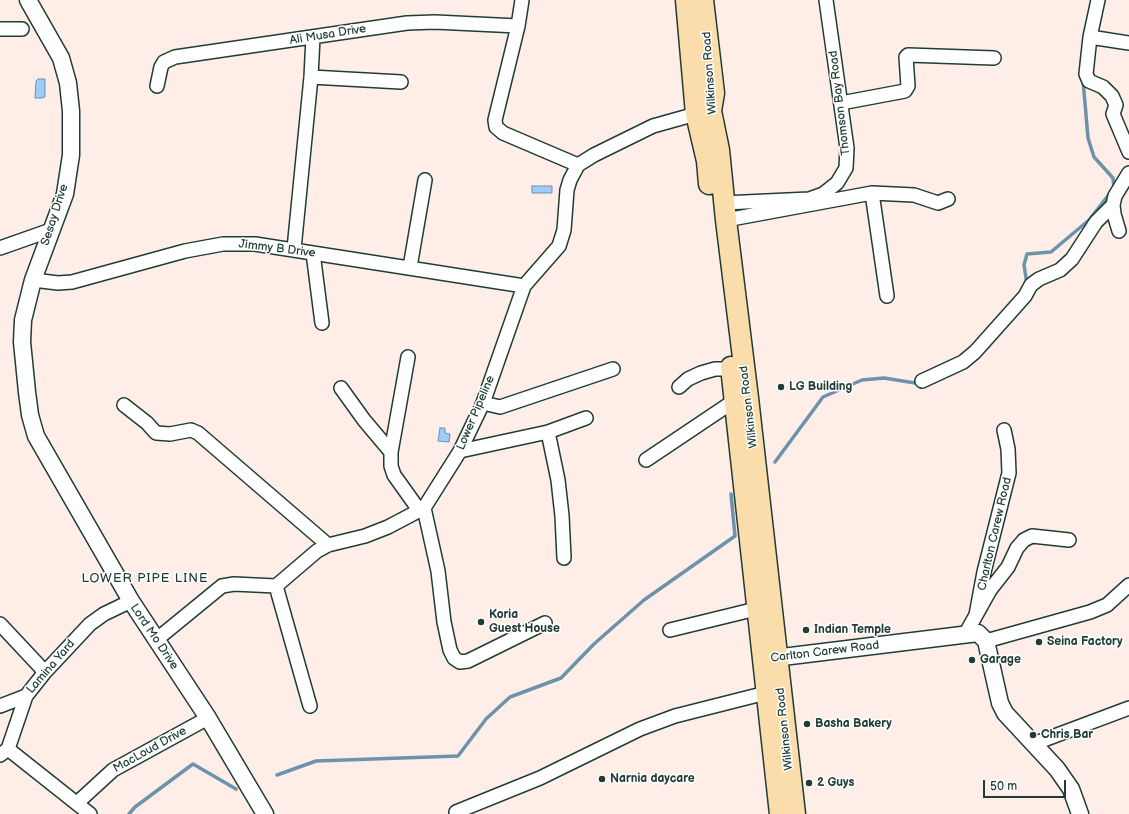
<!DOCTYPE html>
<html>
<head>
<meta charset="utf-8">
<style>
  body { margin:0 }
  #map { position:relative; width:1129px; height:814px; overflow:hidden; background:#ffeee8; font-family:"Balsamiq Sans",sans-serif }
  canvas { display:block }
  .scale { position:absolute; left:983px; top:780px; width:83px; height:18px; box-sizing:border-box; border:2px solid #1f3d34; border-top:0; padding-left:5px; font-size:12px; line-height:14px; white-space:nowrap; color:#1f3d34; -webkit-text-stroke:3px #fff; paint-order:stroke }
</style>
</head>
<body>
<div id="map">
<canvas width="1129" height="814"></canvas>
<div class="scale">50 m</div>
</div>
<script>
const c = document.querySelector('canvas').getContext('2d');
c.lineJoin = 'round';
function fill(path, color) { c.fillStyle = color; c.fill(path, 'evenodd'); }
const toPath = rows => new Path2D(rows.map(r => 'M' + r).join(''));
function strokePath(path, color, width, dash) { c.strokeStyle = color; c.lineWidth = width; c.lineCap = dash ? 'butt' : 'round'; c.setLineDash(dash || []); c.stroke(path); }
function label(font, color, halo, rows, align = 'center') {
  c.font = font + ' "Balsamiq Sans",sans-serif'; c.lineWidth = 3; c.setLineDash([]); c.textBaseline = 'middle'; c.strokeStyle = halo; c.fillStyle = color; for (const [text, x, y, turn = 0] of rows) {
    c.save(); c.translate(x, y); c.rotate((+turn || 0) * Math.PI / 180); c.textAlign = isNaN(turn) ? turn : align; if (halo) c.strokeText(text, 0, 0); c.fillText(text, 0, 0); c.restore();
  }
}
const water = toPath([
  [38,79,45,79,45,97,42,98,35,98,36,81,38,79],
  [532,186,552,186,552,193,532,193,532,186],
  [440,428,445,428,445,433,450,434,449,442,438,441,440,428]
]);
fill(water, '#9fccfa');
strokePath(water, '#6c93ab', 1);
strokePath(toPath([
  [1081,65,1083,50],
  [1027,284,1024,265,1027,254,1051,252,1089,220,1114,188,1113,178,1094,157,1088,138,1083,80],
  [775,462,823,397,862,380,884,378,915,383,919,381],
  [277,775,316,761,458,756,486,719,510,697,561,678,594,644,644,600,735,536,731,494],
  [129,814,135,807,193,764,236,789]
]), '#6c93ab', 3.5);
const minor = toPath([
  [522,0,518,26,495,120,496,127,503,133,578,165],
  [1098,0,1090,37,1086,74,1089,81,1103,87,1112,96,1116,105,1113,114,1129,152],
  [0,29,22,29],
  [1090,37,1129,43],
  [311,77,401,82],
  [157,86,161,67,164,62,175,57,407,23,435,22,518,26],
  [841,103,905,91,908,86,906,57,908,55,994,58],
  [872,193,887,296],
  [724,203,809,199,823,194,837,183,846,168,847,148,826,0],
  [726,220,872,193,914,195,938,203,948,199],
  [1119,231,1114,214,1113,205,1115,196,1129,173],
  [0,248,51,230],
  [294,249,311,77,313,37],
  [313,253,322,323],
  [410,267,425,180],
  [33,280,58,283,72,282,185,251,223,244,255,244,524,286],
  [408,357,391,452,391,466,394,475,419,510],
  [922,381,963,362,975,352,1025,296,1031,285,1039,279,1060,270,1072,259,1096,222,1113,205],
  [679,387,688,379,701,373,715,369,731,369],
  [341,388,364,420,391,452],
  [483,403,500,407,613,369],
  [124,405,147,423,156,433,170,434,191,430,198,433,328,545],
  [548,432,558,480,562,516,564,558],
  [460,451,548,432,586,418],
  [646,460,734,401],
  [424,508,438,571,444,622,450,650,454,658,460,662,468,661,545,623],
  [276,586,310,706],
  [976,615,984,572,1009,473,1008,449,1004,430],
  [0,624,45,672],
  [670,630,756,609],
  [966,633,990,590,1008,567,1017,548,1024,540,1032,536,1069,540],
  [156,640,222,586,234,584,276,586,317,551,328,545,365,536,388,527,424,508,460,451,483,403,524,286,559,246,564,230,567,190,570,180,578,165,594,155,653,126,703,112],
  [986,641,1090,612,1107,605,1129,585],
  [0,706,26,696],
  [1033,744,1129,708],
  [8,749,90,814],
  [0,755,8,749,26,696,45,672,90,624,104,614,131,601],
  [77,803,113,770,208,718],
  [456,812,540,778,640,729,675,716,766,693]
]);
const tertiary = toPath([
  [28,0,61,58,68,83,71,111,71,155,65,194,33,280,23,320,22,342,27,392,30,415,36,436,131,601,208,718,265,814],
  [766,659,978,633,986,641,1000,703,1005,713,1057,769,1071,789,1080,814]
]);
const primary = toPath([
  [686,0,696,114,707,161,709,184],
  [703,0,714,93,711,111,719,150,726,220,748,398,795,814],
  [731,367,780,814]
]);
strokePath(minor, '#1f3d34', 16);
strokePath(tertiary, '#1f3d34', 19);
strokePath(primary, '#1f3d34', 23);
strokePath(minor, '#fff', 13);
strokePath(tertiary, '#fff', 16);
strokePath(primary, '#fbddab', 20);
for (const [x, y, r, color] of [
  [781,387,4,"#1f3d34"],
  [481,622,4,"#1f3d34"],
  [806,630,4,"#1f3d34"],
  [1039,642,4,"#1f3d34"],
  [972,660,4,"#1f3d34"],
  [807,724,4,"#1f3d34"],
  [1033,735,4,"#1f3d34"],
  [602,779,4,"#1f3d34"],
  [809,783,4,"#1f3d34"]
]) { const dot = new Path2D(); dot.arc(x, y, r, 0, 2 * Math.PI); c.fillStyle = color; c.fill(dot); strokePath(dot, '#fff', 1.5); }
label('12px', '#1f3d34', '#fff', [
  ["Ali Musa Drive",328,35,-9],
  ["Wilkinson Road",710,73,-94],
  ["Thomson Bay Road",840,103,-97],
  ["Sesay Drive",55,215,-72],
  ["Jimmy B Drive",277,249,7],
  ["Wilkinson Road",749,407,-97],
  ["Lower Pipeline",476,413,-67],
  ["Charlton Carew Road",995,534,-77],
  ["Lord Mo Drive",154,637,56],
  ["Carlton Carew Road",825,652,-7],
  ["Lamina Yard",51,667,-49],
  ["Wilkinson Road",785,729,-96],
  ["MacLoud Drive",150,750,-29]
]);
label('bold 12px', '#1f3d34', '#fff', [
  ["LG Building",789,387],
  ["Koria",489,615],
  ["Guest House",489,629],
  ["Indian Temple",814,630],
  ["Seina Factory",1047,642],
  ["Garage",980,660],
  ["Basha Bakery",815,724],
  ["Chris Bar",1041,735],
  ["Narnia daycare",610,779],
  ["2 Guys",817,783]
], 'left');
c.letterSpacing = '1px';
label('13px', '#1f3d34', '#fff', [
  ["LOWER PIPE LINE",145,579]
]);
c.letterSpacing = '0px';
</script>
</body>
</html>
